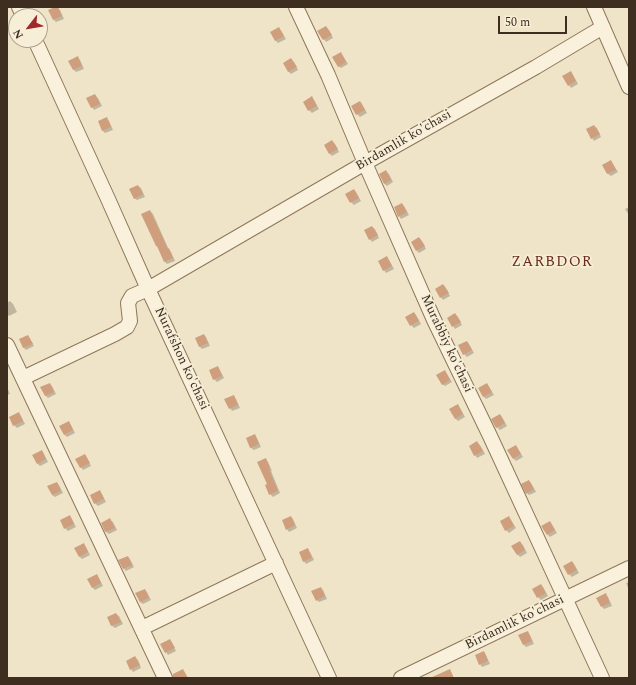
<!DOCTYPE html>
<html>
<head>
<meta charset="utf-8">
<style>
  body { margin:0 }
  #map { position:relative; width:636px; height:685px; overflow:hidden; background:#f0e4c8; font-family:Spectral,serif }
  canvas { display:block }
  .frame { position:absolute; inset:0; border:8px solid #3d2e20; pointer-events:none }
  .north { position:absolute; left:8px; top:8px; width:40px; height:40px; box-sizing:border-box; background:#f7eed8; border:1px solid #ada18e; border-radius:50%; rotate:239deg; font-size:11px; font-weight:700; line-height:16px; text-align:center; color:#3d2e20 }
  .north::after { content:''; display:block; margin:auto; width:14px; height:18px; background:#9e2a2b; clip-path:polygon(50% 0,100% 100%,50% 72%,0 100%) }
  .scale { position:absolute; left:498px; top:16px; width:69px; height:18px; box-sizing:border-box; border:2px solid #3d2e20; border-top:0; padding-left:5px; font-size:12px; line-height:14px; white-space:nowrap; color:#3d2e20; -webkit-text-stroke:3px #f7eed8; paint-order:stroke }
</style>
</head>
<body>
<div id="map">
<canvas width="636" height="685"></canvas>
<div class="frame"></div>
<div class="north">N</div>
<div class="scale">50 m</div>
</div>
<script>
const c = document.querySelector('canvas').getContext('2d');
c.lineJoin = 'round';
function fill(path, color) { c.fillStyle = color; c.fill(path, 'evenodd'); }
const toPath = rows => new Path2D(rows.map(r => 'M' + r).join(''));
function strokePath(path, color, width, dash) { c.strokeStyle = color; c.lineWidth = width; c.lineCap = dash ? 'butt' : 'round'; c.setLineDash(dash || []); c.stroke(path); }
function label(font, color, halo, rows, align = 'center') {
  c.font = font + ' Spectral,serif'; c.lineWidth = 3.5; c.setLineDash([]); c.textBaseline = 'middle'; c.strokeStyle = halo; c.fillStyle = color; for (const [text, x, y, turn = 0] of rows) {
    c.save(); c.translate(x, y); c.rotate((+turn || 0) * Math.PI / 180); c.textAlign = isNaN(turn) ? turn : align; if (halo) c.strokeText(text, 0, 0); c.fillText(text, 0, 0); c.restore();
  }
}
fill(toPath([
  [57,7,60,10,64,19,56,22,53,19],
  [326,27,329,30,333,38,326,42,324,39],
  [281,31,286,39,278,43,276,41,271,32],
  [341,54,343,56,348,64,341,68,338,66],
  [77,58,80,60,84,69,76,72,74,70,70,61],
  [291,59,294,62,298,70,291,74,289,72,284,63],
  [571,73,573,75,578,84,571,88,569,85],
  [95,95,98,98,102,106,94,110,92,107],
  [314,100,319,109,312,113,309,110],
  [360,102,362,104,367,113,360,117,357,114,353,106],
  [107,119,109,121,113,130,105,133,103,131,99,122],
  [594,126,597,128,601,137,594,141,592,138],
  [332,141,335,144,339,152,332,156,330,154,325,145],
  [611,162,613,164,618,172,611,176,608,174,603,166],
  [386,171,389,174,393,182,387,186,384,183],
  [138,186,141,188,145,197,137,200,134,198],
  [354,190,356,192,361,201,354,205,351,202],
  [401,204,404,206,409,215,401,219,399,216],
  [629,207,629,215,625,209],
  [150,211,153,214,169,250,171,252,175,261,167,264,165,262,159,248,156,246],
  [372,227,375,229,379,238,372,242,370,239],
  [419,238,422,241,426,249,419,253,417,251],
  [389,260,394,269,386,273,384,270],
  [443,285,446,288,450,296,443,300,441,297],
  [10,301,13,304,17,312,9,316,7,314,7,303],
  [414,313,416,315,421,324,414,328,411,325],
  [455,314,458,317,462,325,455,329,453,326],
  [204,335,206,337,210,346,202,349,200,347,196,338],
  [28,336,30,339,34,346,26,350,24,348,20,340],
  [467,342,469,344,474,353,467,357,464,354],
  [218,367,220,370,224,378,217,382,214,379],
  [445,372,447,374,452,382,445,386,442,384],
  [50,384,52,386,56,394,48,398,46,396,42,388],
  [7,387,10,394,7,395],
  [489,387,494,395,486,399,484,397,479,388],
  [233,396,236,399,240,408,232,411,230,408],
  [458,406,460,408,465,417,458,421,455,418],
  [18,413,21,416,25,424,17,428,14,425],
  [500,415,502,417,507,426,500,430,497,427],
  [69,422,71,425,75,433,67,437,64,434],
  [255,436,257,438,261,447,254,450,251,448,247,439],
  [477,443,480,445,485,454,477,458,475,455],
  [516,446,518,449,523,457,516,461,514,459],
  [42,451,44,454,48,462,40,466,37,463],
  [85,455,87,458,91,466,83,470,81,467],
  [266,460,268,462,272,471,271,471,280,493,273,497,270,494,268,484],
  [529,481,531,483,536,492,529,495,527,493],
  [57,483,59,485,63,493,55,497,52,495],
  [99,491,102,494,106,502,98,506,95,503],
  [69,516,72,519,76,527,68,531,65,528],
  [291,517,293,519,297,528,289,532,287,529],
  [509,518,511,520,516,528,509,533,506,530],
  [110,520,113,522,117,530,109,534,106,532],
  [550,522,552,525,557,533,550,537,548,535],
  [520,542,523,545,527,553,520,557,518,555,513,546],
  [84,545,86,547,90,555,82,559,79,556],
  [307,549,310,552,314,560,306,564,304,561],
  [128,557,130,559,134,567,126,571,124,569],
  [571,562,574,564,579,573,572,577,569,574],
  [97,575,99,578,103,586,95,590,92,587],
  [629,582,629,590,626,583],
  [541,585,543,587,548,596,541,600,538,597,534,589],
  [320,588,323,590,327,599,319,602,317,600],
  [145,590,147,592,151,600,143,604,140,602,137,594],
  [605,595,608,597,612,606,604,609,602,607],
  [116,614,119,616,123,624,115,628,112,626,108,618],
  [527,632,530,635,534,644,526,647,524,645],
  [170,640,172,643,176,651,168,655,166,652],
  [484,652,486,655,490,664,482,667,480,664],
  [135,657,138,660,141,668,133,672,131,669]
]), '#0003');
fill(toPath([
  [55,7,58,7,62,16,53,20,48,10],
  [326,26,332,35,323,40,317,31],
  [279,27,284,36,275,41,270,32],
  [341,52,346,62,338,67,332,57],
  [78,56,82,66,73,70,68,61],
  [291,58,297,67,288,72,283,63],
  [571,71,576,81,568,86,562,76],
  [95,94,100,104,91,108,86,98],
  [312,96,317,106,308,111,303,102],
  [360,101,365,110,356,115,351,106],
  [107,117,111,127,102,131,98,121],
  [594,125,600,134,591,139,586,129],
  [332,140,338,149,329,154,324,145],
  [611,160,616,170,607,174,602,165],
  [386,170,391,180,384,184,379,174],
  [138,185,143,194,134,199,129,189],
  [354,189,359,198,350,203,345,194],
  [402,203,407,212,398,217,394,207],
  [150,210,168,249,169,248,173,258,164,262,157,246,156,246,141,214],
  [372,226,378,235,369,240,364,230],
  [419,237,425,246,416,251,411,242],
  [387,256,392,266,383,271,378,261],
  [443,284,449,293,440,298,435,289],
  [414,312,419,321,410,326,405,317],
  [455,313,461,322,452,327,447,318],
  [204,334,208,343,199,347,195,338],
  [28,335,33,344,23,348,19,339],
  [467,341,472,350,463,355,458,345],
  [218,366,222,376,213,380,209,370],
  [445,370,450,380,442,385,436,375],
  [50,383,54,392,45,396,40,387],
  [487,383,492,392,483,397,478,388],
  [234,395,238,405,229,409,224,399],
  [458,404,463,414,455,419,449,409],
  [19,412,23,421,13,426,9,417],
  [500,414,505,423,496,428,491,419],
  [69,421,73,430,64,435,59,426],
  [255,434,259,444,250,448,246,438],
  [477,441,483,451,474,456,469,446],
  [516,445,521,454,513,459,507,450],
  [42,450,46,459,37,464,32,455],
  [85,454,90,463,80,468,75,459],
  [266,458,270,468,269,469,278,491,269,495,265,485,267,484,257,462],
  [529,480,534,489,526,494,521,484],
  [57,482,61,491,52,495,47,486],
  [100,490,104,499,94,504,90,495],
  [70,515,74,524,64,529,60,520],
  [291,516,295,525,286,530,282,520],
  [509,516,514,526,505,531,500,521],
  [110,518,115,528,105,532,101,523],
  [550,521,555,530,547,535,541,526],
  [520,541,525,550,517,555,511,546],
  [84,543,88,552,79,557,74,548],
  [308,548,312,558,303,562,299,552],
  [128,556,132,565,123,569,118,560],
  [572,561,577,570,568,575,563,566],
  [97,574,101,583,92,588,87,579],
  [541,584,546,593,537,598,532,589],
  [321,587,325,596,316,601,311,591],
  [145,589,149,598,140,602,135,593],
  [606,593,610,603,601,607,596,598],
  [116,613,121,622,111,626,107,617],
  [528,631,532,641,523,645,518,635],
  [170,639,175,648,165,653,160,644],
  [484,651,488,661,479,665,475,655],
  [135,656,140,665,130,670,126,661],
  [183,669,188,678,173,678,173,674],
  [450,669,454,678,430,678]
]), '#cf9f7d');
const minor = toPath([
  [19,7,23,16],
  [296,7,328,75,365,163,434,320,490,436,602,678],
  [594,7,629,87],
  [35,40,108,199,148,289,329,678],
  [7,345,165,678],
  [23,378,115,334,127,327,130,321,128,303,132,296,148,289,365,163,536,67,603,27],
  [142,628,276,563],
  [401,678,629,568]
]);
strokePath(minor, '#8d765c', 16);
strokePath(minor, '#faf1dc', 14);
label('13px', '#3d2e20', '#f7eed8', [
  ["Birdamlik ko'chasi",404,141,-30],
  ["Murabbiy ko'chasi",446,344,65],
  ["Nurafshon ko'chasi",181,359,65],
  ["Birdamlik ko'chasi",515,623,-26]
]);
c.letterSpacing = '1px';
label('15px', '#6b2e1e', '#f7eed8', [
  ["ZARBDOR",552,263]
]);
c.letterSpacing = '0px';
</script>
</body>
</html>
